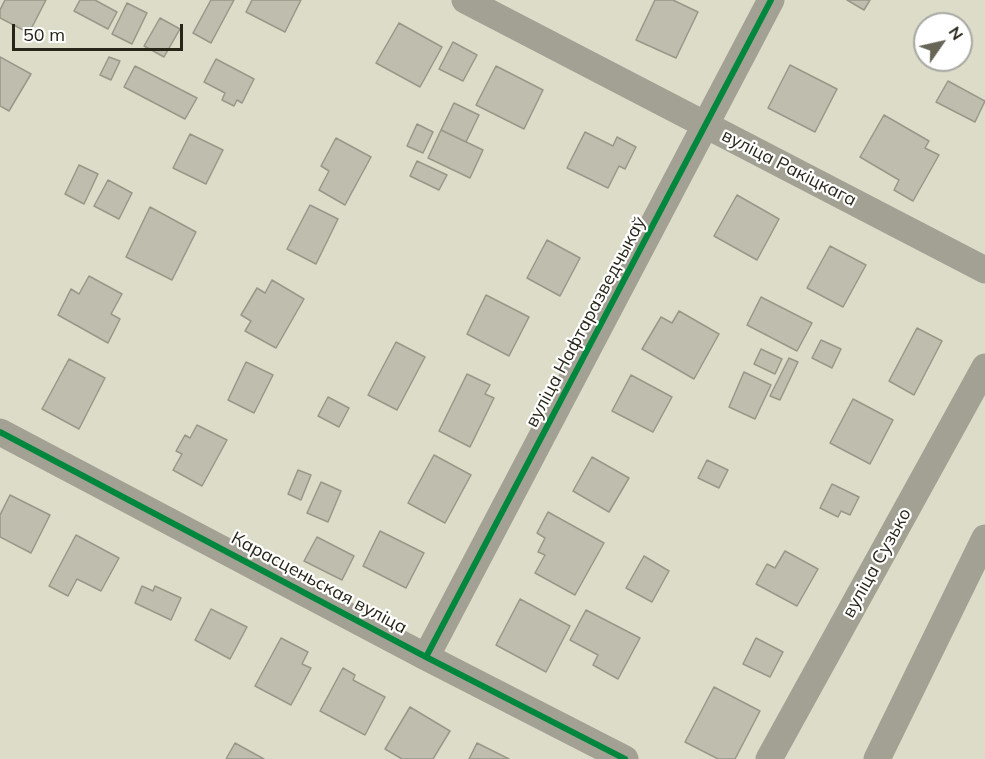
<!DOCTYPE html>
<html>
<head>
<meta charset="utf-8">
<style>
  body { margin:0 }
  #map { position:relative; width:985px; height:759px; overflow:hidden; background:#dddcc9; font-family:Mulish,sans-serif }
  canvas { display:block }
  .north { position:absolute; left:913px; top:12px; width:60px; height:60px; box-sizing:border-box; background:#fff; border:2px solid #a8a8a3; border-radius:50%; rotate:56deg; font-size:16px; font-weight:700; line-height:24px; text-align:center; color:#262518 }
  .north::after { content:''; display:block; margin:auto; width:21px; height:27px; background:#666556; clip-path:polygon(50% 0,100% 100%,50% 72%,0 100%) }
  .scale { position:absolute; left:12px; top:24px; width:171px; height:27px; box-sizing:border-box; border:3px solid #262518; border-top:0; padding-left:8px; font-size:18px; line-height:21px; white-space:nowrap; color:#262518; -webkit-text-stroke:4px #fff; paint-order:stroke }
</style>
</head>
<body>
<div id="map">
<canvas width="985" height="759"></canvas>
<div class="north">N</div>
<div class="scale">50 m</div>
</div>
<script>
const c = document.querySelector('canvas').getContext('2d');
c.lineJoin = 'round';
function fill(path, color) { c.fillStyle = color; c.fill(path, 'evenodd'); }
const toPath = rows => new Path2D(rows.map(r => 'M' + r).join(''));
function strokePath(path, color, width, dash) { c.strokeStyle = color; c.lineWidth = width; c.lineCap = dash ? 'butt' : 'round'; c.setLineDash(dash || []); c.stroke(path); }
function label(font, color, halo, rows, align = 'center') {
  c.font = font + ' Mulish,sans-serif'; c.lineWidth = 4.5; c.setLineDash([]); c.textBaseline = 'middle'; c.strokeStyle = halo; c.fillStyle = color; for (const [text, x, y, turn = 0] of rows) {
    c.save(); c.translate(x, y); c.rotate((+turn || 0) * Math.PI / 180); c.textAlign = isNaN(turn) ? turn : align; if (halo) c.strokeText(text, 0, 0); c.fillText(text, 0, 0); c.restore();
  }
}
const building = toPath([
  [5,0,46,0,29,33,0,18,0,10,5,0],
  [80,0,95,0,117,12,108,29,74,11,80,0],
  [211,0,234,0,211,43,193,33,211,0],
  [252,0,301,0,285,32,246,12,252,0],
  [655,0,673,0,698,12,676,58,636,40,655,0],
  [847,0,870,0,864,10,847,0],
  [127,3,147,13,132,44,112,34,127,3],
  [160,18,180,29,164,57,144,46,160,18],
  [399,23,442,47,420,87,376,63,399,23],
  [453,42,477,55,463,81,439,69,453,42],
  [0,57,31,74,9,111,0,106,0,57],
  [109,57,120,61,111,80,100,75,109,57],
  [216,59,254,79,242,103,237,100,234,106,222,100,225,93,204,82,216,59],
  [790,65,837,89,815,132,768,108,790,65],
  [135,66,197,98,185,119,124,87,135,66],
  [496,66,543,90,524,129,476,105,496,66],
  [948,81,985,101,975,122,936,102,948,81],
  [454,103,479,115,466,142,441,130,454,103],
  [884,115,929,141,925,148,939,155,913,201,894,190,899,180,860,157,884,115],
  [417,124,433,132,423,153,407,146,417,124],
  [441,130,483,150,470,178,428,158,441,130],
  [585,132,613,146,617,137,636,147,625,169,619,166,608,188,567,168,585,132],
  [190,134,223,150,206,184,173,168,190,134],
  [336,138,371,157,345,205,319,190,329,171,321,166,336,138],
  [417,161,447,175,439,190,410,176,417,161],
  [79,165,98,174,84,204,65,194,79,165],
  [108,180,132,193,119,219,94,206,108,180],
  [737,195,779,219,757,260,714,236,737,195],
  [310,205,338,219,316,264,287,249,310,205],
  [150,207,196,232,172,280,126,257,150,207],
  [547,240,580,258,560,296,527,278,547,240],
  [830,246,866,265,843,307,807,288,830,246],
  [89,276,122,294,111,314,120,319,108,343,58,315,71,289,79,294,89,276],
  [272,280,304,299,276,348,245,331,251,321,241,315,257,288,265,293,272,280],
  [486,295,529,317,509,356,467,334,486,295],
  [761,297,812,323,797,351,747,325,761,297],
  [679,311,719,334,694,379,642,349,661,317,672,323,679,311],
  [917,328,942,341,914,395,889,381,917,328],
  [821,340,841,349,832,368,812,358,821,340],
  [396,342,425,357,397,410,368,395,396,342],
  [761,349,782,359,775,374,754,364,761,349],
  [789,358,798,362,780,400,770,396,789,358],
  [69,359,105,378,79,429,42,409,69,359],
  [246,362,273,375,254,413,228,400,246,362],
  [744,372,771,385,755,419,729,407,744,372],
  [467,374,490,385,485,394,494,398,470,447,439,431,467,374],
  [631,375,672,397,653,432,612,411,631,375],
  [328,397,349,408,339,427,318,416,328,397],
  [853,399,893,420,870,464,830,443,853,399],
  [197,425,227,440,202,486,173,470,182,454,176,451,185,435,190,438,197,425],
  [434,455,471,475,445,523,408,503,434,455],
  [592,457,629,478,609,512,573,491,592,457],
  [707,460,728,470,719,488,698,478,707,460],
  [298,470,311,475,301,500,288,494,298,470],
  [321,482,341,491,328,522,307,513,321,482],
  [832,484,859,497,850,515,841,511,838,517,820,508,832,484],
  [10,495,50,515,31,553,0,537,0,515,10,495],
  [548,512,604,543,575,595,535,573,545,555,538,552,545,538,537,533,548,512],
  [380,531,424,553,406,588,363,566,380,531],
  [76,535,119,558,101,591,77,579,68,596,49,586,76,535],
  [317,537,354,556,342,580,304,561,317,537],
  [785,551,818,569,797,606,756,584,767,564,775,568,785,551],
  [644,556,669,571,652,602,626,588,644,556],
  [142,586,153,591,155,586,181,598,171,620,135,603,142,586],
  [520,599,570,626,546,672,496,645,520,599],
  [211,609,247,627,230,659,195,640,211,609],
  [586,610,640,638,618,679,593,665,598,655,570,640,586,610],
  [281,638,308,652,302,664,311,668,291,705,255,686,281,638],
  [756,638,783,652,770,677,743,664,756,638],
  [343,668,355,675,353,680,385,697,365,735,320,711,343,668],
  [714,687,760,711,735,759,718,759,685,742,714,687],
  [410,707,450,731,433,759,402,759,385,749,410,707],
  [235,743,264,759,226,759,235,743],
  [477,743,509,759,469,759,477,743]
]);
fill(building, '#bebdae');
strokePath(building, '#989889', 1.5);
strokePath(toPath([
  [465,0,985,270],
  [0,432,426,657,625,759],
  [426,657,771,0],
  [769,759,985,367],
  [877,759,985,538]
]), '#a2a193', 27);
strokePath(toPath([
  [0,432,426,657,625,759],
  [426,657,771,0]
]), '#00873e', 6);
label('18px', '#262518', '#fff', [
  ["вуліца Ракіцкага",789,168,27],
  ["вуліца Нафтаразведчыкаў",586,322,-62],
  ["вуліца Сузько",877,563,-61],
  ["Карасценьская вуліца",319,583,28]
]);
</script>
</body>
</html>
